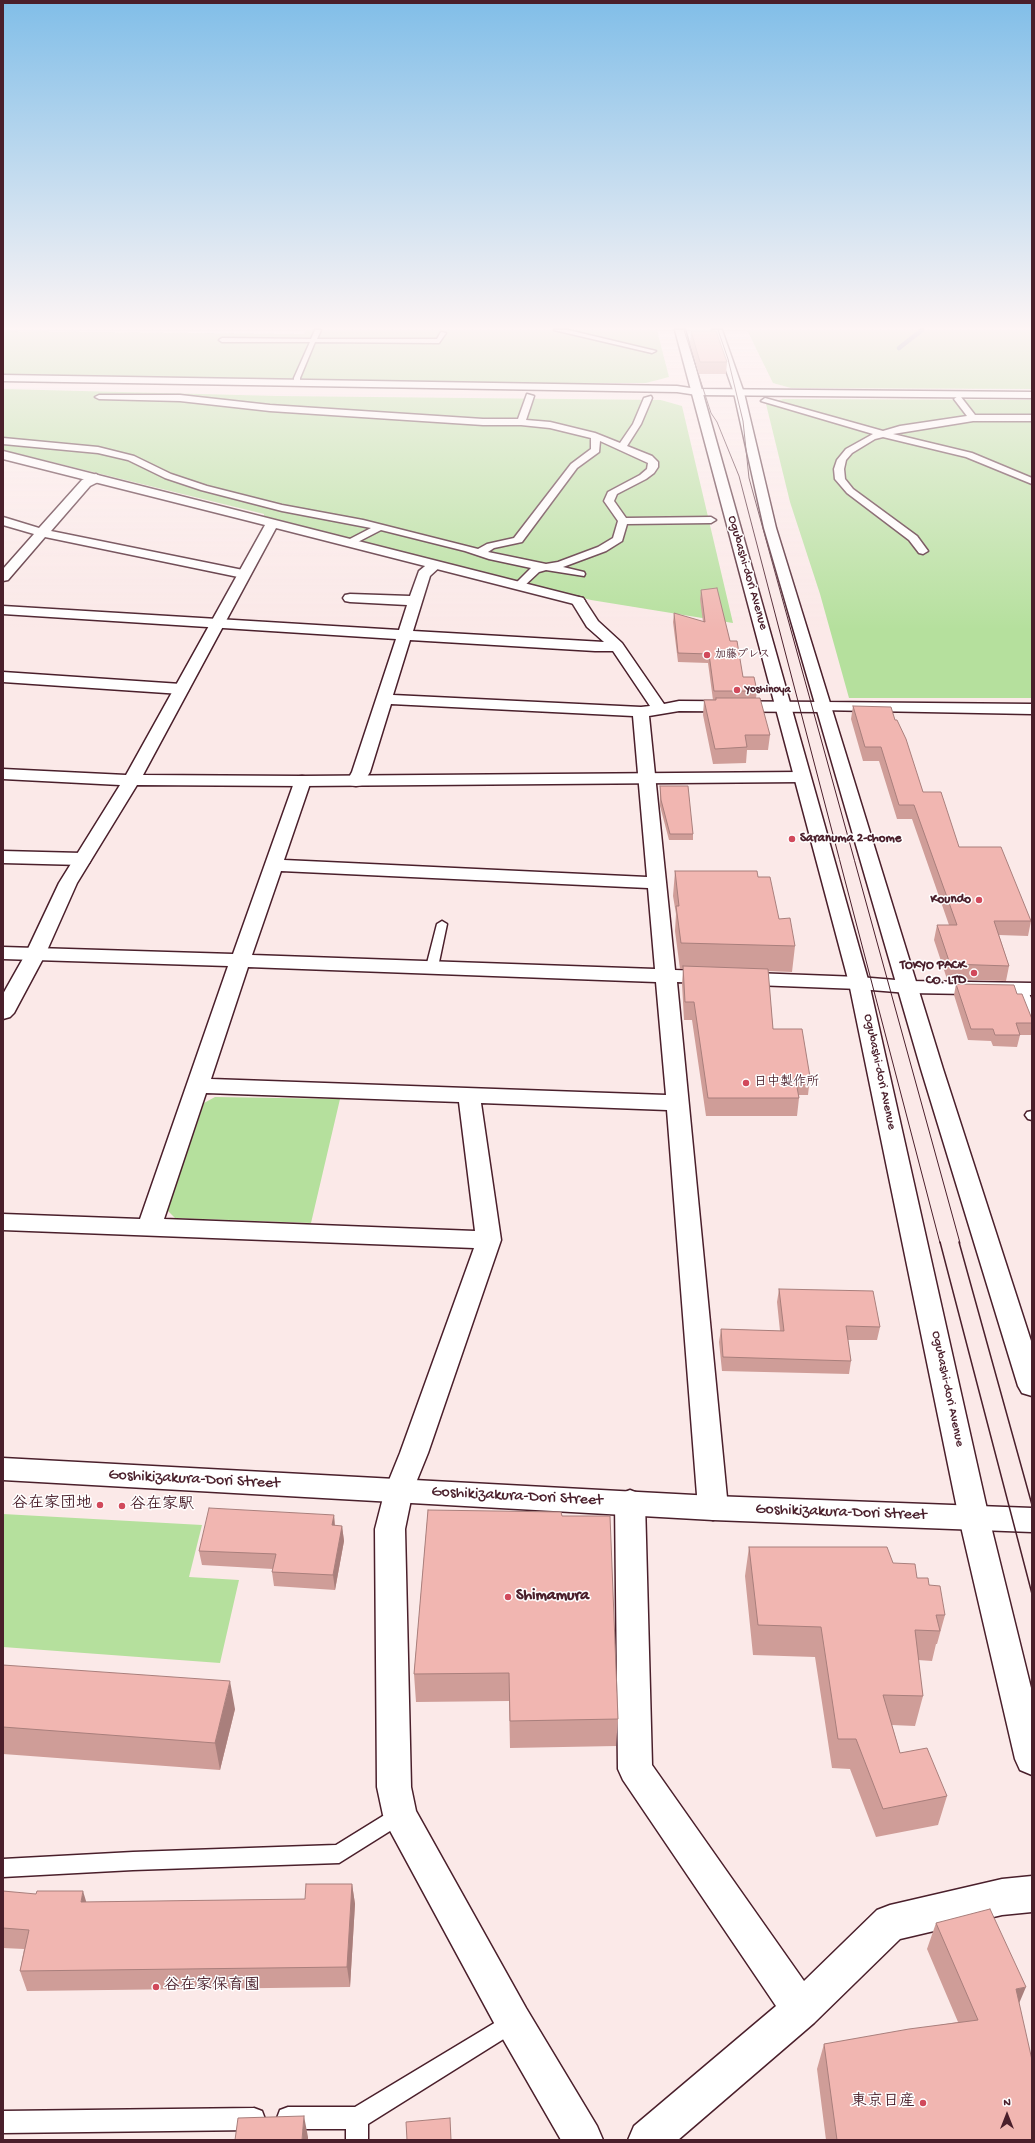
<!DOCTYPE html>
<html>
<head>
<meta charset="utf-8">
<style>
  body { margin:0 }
  #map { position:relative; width:1035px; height:2143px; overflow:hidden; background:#fbe9e8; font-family:"Gochi Hand",sans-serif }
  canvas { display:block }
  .frame { position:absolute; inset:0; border:4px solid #4a1f2b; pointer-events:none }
  .north { position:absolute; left:987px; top:2095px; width:40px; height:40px; -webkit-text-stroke:3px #fff; paint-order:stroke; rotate:0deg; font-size:11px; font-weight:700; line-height:16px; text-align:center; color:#4a1f2b }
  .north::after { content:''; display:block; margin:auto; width:14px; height:18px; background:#4a1f2b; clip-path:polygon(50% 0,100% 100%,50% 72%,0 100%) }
</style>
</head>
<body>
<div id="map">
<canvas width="1035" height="2143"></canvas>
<div class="frame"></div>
<div class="north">N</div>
</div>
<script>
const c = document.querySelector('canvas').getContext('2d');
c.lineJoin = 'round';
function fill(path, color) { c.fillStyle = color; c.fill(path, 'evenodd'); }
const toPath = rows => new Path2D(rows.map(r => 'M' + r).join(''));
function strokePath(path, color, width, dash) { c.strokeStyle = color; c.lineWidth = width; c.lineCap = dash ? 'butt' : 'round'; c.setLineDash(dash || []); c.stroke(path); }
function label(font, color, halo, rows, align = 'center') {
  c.font = font + ' "Gochi Hand","Klee One",sans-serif'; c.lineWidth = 3; c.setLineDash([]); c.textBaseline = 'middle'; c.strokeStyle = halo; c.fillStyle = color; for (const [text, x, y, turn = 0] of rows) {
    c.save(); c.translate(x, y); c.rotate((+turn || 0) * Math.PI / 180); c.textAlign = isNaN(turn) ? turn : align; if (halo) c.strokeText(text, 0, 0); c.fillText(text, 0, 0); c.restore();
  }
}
fill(toPath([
  [306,330,657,330,669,377,646,383,507,383,3,374,3,331,304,334],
  [747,330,1032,330,1032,389,791,388,773,383],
  [3,389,280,396,661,400,682,406,733,623,591,600,264,516,264,514,3,450],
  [783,399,1032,400,1032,698,849,698,820,594,790,502,766,404],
  [215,1097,340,1099,311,1223,175,1218,167,1210,204,1103],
  [3,1514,202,1525,189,1577,239,1580,220,1663,3,1647]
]), '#b5e09d');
strokePath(toPath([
  [899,348,922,330]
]), '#6f879c', 4.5);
const service = toPath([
  [315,330,321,330,317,339,437,339,441,332,446,333,439,343,315,342,300,378,300,383,297,385,294,383,294,378,310,342,222,342,219,340,222,338,311,339,315,330],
  [442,921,447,924,438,967,432,970,426,967,437,924,442,921],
  [1022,986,1026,987,1032,1000,1032,1017,1026,1014,1016,989,1022,986],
  [1032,1111,1032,1120,1028,1119,1025,1115,1027,1112,1032,1111],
  [399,1806,406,1809,408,1815,406,1821,339,1863,133,1870,3,1877,3,1859,133,1852,336,1845,399,1806],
  [511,2013,518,2016,521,2023,518,2030,368,2124,368,2140,346,2140,346,2129,288,2129,280,2126,277,2118,280,2110,288,2107,355,2107,511,2013],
  [254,2108,262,2111,265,2119,262,2127,254,2130,3,2133,3,2111,254,2108]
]);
const pedestrian = toPath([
  [554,330,568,330,656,351,652,353,554,330],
  [527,394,534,396,526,420,550,422,595,433,620,443,633,424,644,398,651,396,652,398,641,424,627,446,652,456,658,462,658,467,654,473,646,479,617,494,614,501,626,518,711,517,716,520,711,523,627,524,622,541,606,551,563,567,584,572,585,574,584,576,546,570,539,572,522,588,518,589,513,586,531,568,489,559,465,551,381,530,350,546,346,545,346,541,371,528,282,511,201,490,165,478,128,460,98,453,3,444,3,438,98,447,134,456,171,474,207,486,282,505,363,520,478,549,487,544,514,538,571,464,591,449,591,438,550,428,521,425,483,425,270,411,180,401,99,399,95,397,99,395,180,395,270,405,483,419,518,419,527,394],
  [600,441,648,463,647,469,640,475,608,492,604,501,618,521,613,538,598,547,558,562,546,564,488,552,494,548,522,542,577,468,599,452,600,441],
  [958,396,961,397,975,415,1032,415,1032,421,973,421,893,434,972,453,1032,478,1032,484,966,457,883,437,875,439,852,453,846,460,844,469,845,479,853,489,917,536,928,551,923,554,919,553,909,540,847,493,835,479,834,469,837,460,846,449,873,434,761,401,765,398,883,431,900,426,967,416,954,399,958,396]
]);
const minor = toPath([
  [96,474,102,478,100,481,90,486,51,531,243,570,250,574,243,578,45,537,8,580,3,581,3,569,34,534,3,525,3,517,39,528,82,480,96,474],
  [435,561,442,565,430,576,413,631,604,642,587,627,571,601,573,598,578,597,583,598,598,621,622,643,664,704,679,701,824,702,830,704,832,707,830,710,824,712,679,711,649,716,675,970,859,977,908,981,1032,983,1032,995,908,993,859,989,677,982,728,1508,723,1516,713,1520,703,1516,698,1508,667,1110,481,1103,501,1240,428,1453,413,1490,405,1529,411,1787,416,1811,526,2008,597,2126,603,2140,561,2140,500,2034,388,1827,383,1815,377,1787,375,1529,385,1490,400,1453,474,1248,3,1230,3,1214,140,1219,228,966,3,959,3,947,233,954,296,777,302,776,308,777,311,781,284,860,647,877,633,716,391,704,370,772,362,785,356,786,350,785,347,781,352,772,396,639,3,614,3,606,399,630,407,605,350,602,345,601,343,598,345,595,350,594,410,596,419,571,430,562,435,561],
  [410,640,595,651,613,651,650,706,641,707,393,695,410,640],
  [281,871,648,888,655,969,252,955,281,871],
  [248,967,656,982,666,1095,211,1079,248,967],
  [206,1093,459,1102,475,1231,164,1219,206,1093],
  [3,672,181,684,187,686,189,689,187,692,181,694,3,682,3,672],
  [3,851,82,853,89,855,91,859,89,863,82,865,3,863,3,851],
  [630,1490,640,1494,645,1502,652,1765,804,1981,877,1910,890,1905,1002,1879,1032,1876,1032,1912,1002,1915,900,1939,814,2023,678,2140,628,2140,634,2126,776,2006,623,1780,618,1769,615,1502,620,1494,630,1490]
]);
const tertiary = toPath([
  [3,375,677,386,697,389,1032,392,1032,398,697,395,677,392,3,381,3,375],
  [3,451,583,598,585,601,583,604,578,605,276,528,143,775,302,776,801,772,807,773,810,777,807,781,801,782,302,786,137,785,77,883,45,955,14,1013,10,1017,3,1019,3,994,25,955,59,883,120,785,3,779,3,769,126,775,265,525,3,459,3,451],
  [824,702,1032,704,1032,714,818,710,816,707,818,704,824,702],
  [3,1458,713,1496,1032,1508,1032,1532,713,1520,3,1480,3,1458]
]);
const primary = toPath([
  [675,330,685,330,869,983,989,1518,1032,1692,1032,1775,1020,1770,1015,1759,959,1518,849,983,675,330],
  [712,330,722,330,744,393,776,528,943,1069,1032,1344,1032,1396,1022,1393,1018,1386,921,1069,764,528,734,393,712,330]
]);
strokePath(service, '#4a1f2b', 3);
strokePath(pedestrian, '#4a1f2b', 3);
strokePath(minor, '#4a1f2b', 3);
strokePath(tertiary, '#4a1f2b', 3);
strokePath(primary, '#4a1f2b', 3);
fill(service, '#fff');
fill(pedestrian, '#fff');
fill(minor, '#fff');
fill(tertiary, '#fff');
fill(primary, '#fff');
strokePath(toPath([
  [684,330,711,413,717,422,739,476,940,1243],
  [718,330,728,359,743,421,749,478,960,1243]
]), '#4a1f2b', 1);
strokePath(toPath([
  [940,1242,1032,1594],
  [959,1242,1032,1505]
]), '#4a1f2b', 1.5);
fill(toPath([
  [691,331,727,362,726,374,699,374,690,343],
  [701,590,730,641,743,677,757,691,756,698,770,735,768,750,747,750,746,763,713,764,703,715,704,700,716,700,713,700,708,663,678,662,673,622,674,613,703,622,700,599],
  [853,706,895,720,923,792,959,847,1031,921,1028,936,999,935,1009,966,1006,981,947,979,934,940,937,925,949,925,912,819,897,819,879,761,863,761,851,719],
  [660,786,693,834,693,840,669,840,660,806],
  [675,871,758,877,779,919,795,946,792,972,768,971,773,1029,810,1077,808,1095,799,1095,799,1098,797,1116,706,1116,692,1020,684,1020,682,984,683,969,680,969,675,931,676,914,673,896],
  [956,984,1017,994,1032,1019,1032,1029,1031,1035,1020,1035,1017,1047,993,1046,991,1041,968,1040,954,995],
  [779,1289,880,1327,877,1340,848,1340,851,1361,849,1374,722,1371,719,1342,721,1329,780,1331,777,1302],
  [428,1510,618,1719,616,1746,510,1748,509,1701,416,1702,414,1674],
  [334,1515,335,1526,342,1526,344,1541,335,1590,274,1586,272,1572,273,1569,202,1565,199,1551],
  [749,1547,893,1563,917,1578,929,1585,945,1615,937,1644,936,1644,932,1661,918,1660,923,1696,915,1726,892,1725,900,1753,947,1796,938,1825,876,1837,850,1769,832,1768,815,1657,753,1655,745,1576],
  [3,1665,235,1709,220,1770,3,1754],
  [352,1884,355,1904,350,1987,27,1991,20,1971,24,1949,3,1948,3,1891,87,1902,305,1899],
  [936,1923,1019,2003,1032,2140,826,2140,817,2069,824,2044,958,2022,927,1949]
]), '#cf9d98');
fill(toPath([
  [334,1515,335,1530,332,1525],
  [342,1526,344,1541,335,1590,333,1575],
  [230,1681,235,1709,220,1770,215,1743],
  [352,1884,355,1904,350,1987,347,1967],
  [83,1891,89,1911,81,1902],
  [1026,1987,1015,2013,1016,1989],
  [304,2116,308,2137,308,2140,302,2140]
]), '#a97f7c');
const building = toPath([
  [691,331,716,331,727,362,700,362,691,331],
  [717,588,730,641,737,641,743,677,754,677,757,691,714,691,709,654,678,653,674,613,705,622,701,590,717,588],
  [716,698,760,698,770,735,745,735,747,747,715,749,704,700,716,700,716,698],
  [853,706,891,707,895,720,897,720,906,739,923,792,941,792,959,847,1001,847,1031,921,994,921,1009,966,950,964,937,925,957,925,914,805,899,805,881,747,865,747,853,706],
  [660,786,688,786,693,834,670,834,661,800,660,786],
  [675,871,757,871,758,877,770,877,779,919,790,918,795,946,681,943,676,906,679,906,675,871],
  [683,966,768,969,773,1029,802,1029,810,1077,795,1076,799,1098,708,1098,694,1002,685,1002,683,966],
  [956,984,1014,985,1017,994,1022,994,1032,1019,1032,1023,1016,1023,1020,1035,995,1035,993,1029,971,1029,956,984],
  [779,1289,873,1291,880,1327,846,1326,851,1361,723,1357,721,1329,784,1331,779,1289],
  [209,1508,334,1515,332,1525,342,1526,333,1575,272,1572,276,1554,199,1551,209,1508],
  [428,1510,561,1512,562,1516,610,1516,618,1719,510,1721,509,1673,414,1674,428,1510],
  [749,1547,887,1547,893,1563,915,1564,917,1578,928,1578,929,1585,940,1586,945,1615,936,1615,940,1631,915,1630,923,1696,883,1695,900,1753,927,1748,947,1796,883,1809,856,1739,838,1739,821,1627,758,1625,749,1547],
  [3,1665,230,1681,215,1743,3,1727,3,1665],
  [306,1884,352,1884,347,1967,20,1971,29,1930,3,1928,3,1891,36,1894,37,1891,83,1891,81,1902,305,1899,306,1884],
  [990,1909,1026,1987,1016,1989,1032,2060,1032,2140,837,2140,824,2044,909,2029,978,2020,936,1923,990,1909],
  [304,2116,302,2140,235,2140,238,2118,304,2116],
  [450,2118,451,2140,407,2140,406,2122,450,2118]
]);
fill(building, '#f1b6b1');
strokePath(building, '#a97f7c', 1);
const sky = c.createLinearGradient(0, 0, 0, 630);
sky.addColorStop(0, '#81bee8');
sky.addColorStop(0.52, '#fdf5f5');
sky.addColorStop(1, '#fdf5f500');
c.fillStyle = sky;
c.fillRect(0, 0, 1035, 630);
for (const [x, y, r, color] of [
  [707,655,4,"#d1495b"],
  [737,690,4,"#d1495b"],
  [792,839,4,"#d1495b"],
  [979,900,4,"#d1495b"],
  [974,973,4,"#d1495b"],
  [746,1083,4,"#d1495b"],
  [100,1505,4,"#d1495b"],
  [122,1506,4,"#d1495b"],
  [508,1597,4,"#d1495b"],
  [156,1987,4,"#d1495b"],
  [923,2103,4,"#d1495b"]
]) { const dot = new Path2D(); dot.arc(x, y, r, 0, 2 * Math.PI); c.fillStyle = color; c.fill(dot); strokePath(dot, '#fff', 1.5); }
label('bold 11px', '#4a1f2b', '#fff', [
  ["加藤プレス",715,655],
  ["Yoshinoya",745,690]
], 'left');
label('13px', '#4a1f2b', '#fff', [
  ["Ogubashi-dori Avenue",747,573,74],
  ["Ogubashi-dori Avenue",879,1072,78],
  ["Ogubashi-dori Avenue",947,1389,78]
]);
label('bold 13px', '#4a1f2b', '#fff', [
  ["Saranuma 2-chome",800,839],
  ["Koundo",971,900,"right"],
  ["TOKYO PACK",966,966,"right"],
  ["CO. LTD",966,981,"right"],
  ["日中製作所",754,1083]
], 'left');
label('16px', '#4a1f2b', '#fff', [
  ["Goshikizakura-Dori Street",194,1480,3],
  ["Goshikizakura-Dori Street",517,1497,3],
  ["Goshikizakura-Dori Street",841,1513,2]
]);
label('bold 16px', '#4a1f2b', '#fff', [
  ["谷在家団地",92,1505,"right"],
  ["谷在家駅",130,1506],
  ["Shimamura",516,1597],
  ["谷在家保育園",164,1987],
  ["東京日産",915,2103,"right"]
], 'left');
</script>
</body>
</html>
